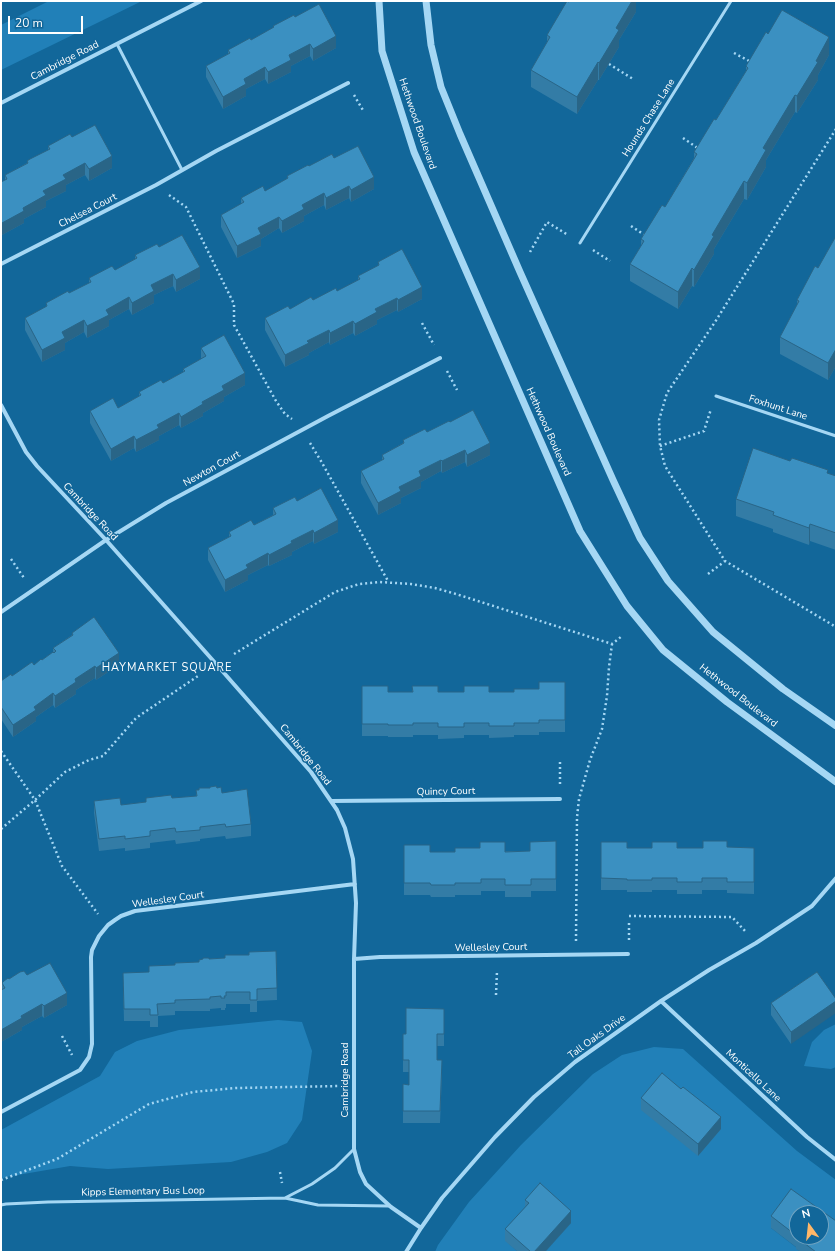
<!DOCTYPE html>
<html>
<head>
<meta charset="utf-8">
<style>
  body { margin:0 }
  #map { position:relative; width:837px; height:1253px; overflow:hidden; background:#12679a; font-family:"Nunito Sans",sans-serif }
  canvas { display:block }
  .frame { position:absolute; inset:0; border:2px solid #fff; pointer-events:none }
  .north { position:absolute; left:789px; top:1205px; width:40px; height:40px; box-sizing:border-box; background:#12679a; border:1px solid #71a4c2; border-radius:50%; rotate:345deg; font-size:11px; font-weight:700; line-height:16px; text-align:center; color:#fff }
  .north::after { content:''; display:block; margin:auto; width:14px; height:18px; background:#ffb768; clip-path:polygon(50% 0,100% 100%,50% 72%,0 100%) }
  .scale { position:absolute; left:8px; top:16px; width:75px; height:18px; box-sizing:border-box; border:2px solid #fff; border-top:0; padding-left:5px; font-size:12px; line-height:14px; white-space:nowrap; color:#fff; -webkit-text-stroke:3px #12679a; paint-order:stroke }
</style>
</head>
<body>
<div id="map">
<canvas width="837" height="1253"></canvas>
<div class="frame"></div>
<div class="north">N</div>
<div class="scale">20 m</div>
</div>
<script>
const c = document.querySelector('canvas').getContext('2d');
c.lineJoin = 'round';
function fill(path, color) { c.fillStyle = color; c.fill(path, 'evenodd'); }
const toPath = rows => new Path2D(rows.map(r => 'M' + r).join(''));
function strokePath(path, color, width, dash) { c.strokeStyle = color; c.lineWidth = width; c.lineCap = dash ? 'butt' : 'round'; c.setLineDash(dash || []); c.stroke(path); }
function label(font, color, halo, rows, align = 'center') {
  c.font = font + ' "Nunito Sans",sans-serif'; c.lineWidth = 3; c.setLineDash([]); c.textBaseline = 'middle'; c.strokeStyle = halo; c.fillStyle = color; for (const [text, x, y, turn = 0] of rows) {
    c.save(); c.translate(x, y); c.rotate((+turn || 0) * Math.PI / 180); c.textAlign = isNaN(turn) ? turn : align; if (halo) c.strokeText(text, 0, 0); c.fillText(text, 0, 0); c.restore();
  }
}
fill(toPath([
  [49,1,142,1,1,70,1,25],
  [278,1020,302,1022,312,1051,302,1120,287,1143,267,1152,231,1162,108,1169,70,1166,6,1177,1,1179,1,1130,100,1076,115,1052,137,1041,179,1030],
  [836,1024,836,1067,831,1069,804,1066,812,1042,824,1030],
  [654,1047,683,1049,797,1151,836,1180,836,1233,821,1213,791,1201,771,1228,797,1248,797,1249,801,1252,545,1252,571,1223,506,1241,518,1252,435,1252,438,1245,469,1202,521,1145,593,1074,622,1055]
]), '#2180b8');
strokePath(toPath([
  [734,53,751,62],
  [609,64,633,79],
  [354,95,364,112],
  [836,129,715,322,667,393,659,420,660,446,665,466,725,561,836,627],
  [683,138,699,149],
  [169,195,186,207,234,304,234,325,276,401,285,414,292,419],
  [631,226,646,236],
  [593,250,610,261],
  [530,252,547,222,568,235],
  [422,323,434,345],
  [447,371,457,390],
  [310,443,321,461,388,581],
  [660,446,704,431,711,409],
  [11,559,24,578],
  [708,574,725,561],
  [234,654,335,592,359,584,380,582,411,584,435,588,456,594,612,644,622,636],
  [1,751,35,800,62,866,98,914],
  [560,762,560,785],
  [1,829,35,800,65,772,89,760,103,756,136,718,198,676],
  [629,916,732,917,745,931],
  [629,940,629,920],
  [576,941,577,817,579,799,590,760,602,729,607,696,609,667,612,644],
  [496,995,497,971],
  [62,1036,72,1055],
  [280,1172,282,1183],
  [1,1180,57,1159,149,1104,193,1092,236,1088,340,1086]
]), '#a5d7f4', 2.5, [2, 3]);
strokePath(toPath([
  [117,44,182,170],
  [580,243,731,1],
  [716,396,836,436],
  [285,1198,312,1184,335,1168,354,1149],
  [1,1205,6,1204,48,1202,285,1198,318,1205,389,1206]
]), '#a5d7f4', 3);
strokePath(toPath([
  [1,103,201,1],
  [1,264,156,185,216,151,348,83],
  [1,405,26,452,37,466,106,540,217,665,311,772,337,810,345,828,353,859,356,903,354,959,354,1149,360,1172,366,1184,391,1207,421,1228],
  [1,612,106,540,166,503,328,416,440,358],
  [331,801,560,799],
  [354,959,380,957,628,954],
  [661,1001,807,1137,836,1160],
  [1,1112,80,1070,89,1057,92,1044,91,957,92,950,99,936,108,925,115,920,121,916,135,911,355,884],
  [406,1252,421,1228,442,1198,495,1137,534,1097,575,1062,661,1001,709,970,756,943,812,906,836,878]
]), '#a5d7f4', 4);
strokePath(toPath([
  [379,1,382,51,414,152,580,531,627,606,663,650,727,702,836,782],
  [426,1,431,45,441,87,460,134,520,272,613,480,640,538,668,581,713,632,783,689,836,726]
]), '#a5d7f4', 7);
fill(toPath([
  [636,1,636,12,619,40,619,47,599,80,598,80,577,114,531,87,531,70,547,42,547,35,569,2],
  [295,17,336,48,313,61,310,56,291,66,291,72,268,84,265,79,246,89,246,96,223,109,206,77,206,66,228,54,228,50,251,40,273,28,273,26],
  [768,34,829,55,818,75,818,80,797,113,795,112,766,160,766,167,747,200,744,199,714,249,714,254,694,287,692,286,678,309,630,281,630,264,641,246,641,239,665,207,694,158,694,152,716,120,746,71,746,66],
  [72,137,112,168,89,181,85,175,66,185,66,191,46,201,46,207,24,219,24,223,2,235,1,233,1,182,5,180,5,175,27,163,27,161,48,150,48,146],
  [334,158,374,189,351,202,349,198,326,210,324,205,304,216,304,221,282,233,279,228,261,239,261,246,237,258,221,227,221,215,241,204,241,198,265,191,287,179,287,176,309,166],
  [836,236,836,366,828,380,780,354,780,337,797,306,797,300,818,268],
  [159,247,200,279,176,292,173,286,154,295,154,303,132,315,129,309,109,320,109,326,87,338,84,332,65,343,65,350,42,362,25,330,25,318,46,307,46,303,69,293,89,283,89,278,115,270,135,259,135,255],
  [378,262,422,299,398,312,397,310,377,320,377,324,355,336,353,333,330,345,329,342,309,353,309,355,285,367,265,330,265,318,337,291,358,280,358,276,378,266],
  [201,348,245,385,224,397,224,401,203,413,203,416,181,428,179,425,159,436,159,440,136,452,134,448,111,461,90,423,90,411,118,408,139,396,139,392,163,383,183,372,183,369,201,359],
  [450,422,490,455,467,467,465,462,442,473,441,471,421,482,421,488,401,498,401,503,378,515,361,483,361,471,382,460,382,455,403,443,403,440,427,432],
  [790,461,836,476,836,550,810,541,809,545,773,532,773,529,736,516,736,499],
  [297,501,338,532,314,544,313,541,292,552,292,555,269,566,268,565,248,575,248,580,225,592,208,560,208,548,229,537,229,532,254,525,273,515,273,508],
  [72,633,119,665,96,680,95,678,76,690,76,694,55,708,53,705,36,717,36,721,13,737,1,719,1,681,34,665,42,660,53,652,53,648,72,635],
  [565,682,565,732,539,732,539,735,514,735,514,737,489,738,489,735,464,735,464,738,438,739,438,735,413,735,413,737,388,737,388,736,362,736,362,686,388,692,412,692,412,686,438,692,514,692,539,689],
  [217,788,251,824,251,836,226,839,225,836,200,839,200,841,176,844,175,840,150,843,150,848,125,851,125,848,99,851,94,813,94,801,121,805,196,796,196,790],
  [556,841,556,891,531,891,531,897,505,897,505,891,481,891,481,895,455,895,455,897,431,897,430,895,404,895,404,845,430,852,530,851],
  [601,842,627,848,754,848,754,894,727,893,727,890,702,890,702,894,677,894,677,890,652,890,652,892,627,892,627,890,601,890],
  [276,951,277,1000,257,1001,257,1012,250,1012,250,1004,226,1004,226,1008,225,1008,225,1010,221,1010,221,1008,210,1009,210,1011,175,1011,175,1015,158,1016,158,1027,150,1027,150,1021,124,1021,123,984,149,972,175,965,199,962,209,959,225,958],
  [817,972,791,1044,771,1015,771,1003],
  [27,975,67,1005,44,1018,42,1016,22,1027,22,1030,1,1042,1,990,2,989,2,983,9,979],
  [444,1009,444,1046,437,1046,437,1060,442,1072,440,1123,403,1123,403,1084,409,1085,409,1072,403,1072,403,1034,406,1034],
  [641,1098,721,1129,698,1156,641,1110],
  [525,1200,571,1223,545,1252,518,1252,505,1241,505,1229,525,1208],
  [771,1216,836,1252,801,1252,796,1249,796,1247,771,1228]
]), '#337ca6');
fill(toPath([
  [632,1,636,1,636,12,619,40,619,47,599,80,599,63,616,28],
  [336,36,336,48,313,61,313,49],
  [829,37,829,55,818,75,818,80,797,113,797,96,816,61],
  [310,44,310,56,291,66,291,72,268,84,268,72,289,55],
  [598,62,598,80,577,114,577,97],
  [265,67,265,79,246,89,246,96,223,109,223,97,244,79],
  [795,95,795,112,766,160,766,167,747,200,747,183,763,148],
  [112,156,112,168,89,181,89,169],
  [85,163,85,175,66,185,66,191,46,201,46,207,24,219,24,223,2,235,2,223,63,175],
  [374,177,374,189,351,202,351,190],
  [744,181,744,199,714,249,714,254,694,287,694,270,712,235],
  [349,186,349,198,326,210,326,198],
  [324,193,324,205,304,216,304,221,282,233,282,221,302,205],
  [279,217,279,228,261,239,261,246,237,258,237,246,258,228],
  [200,267,200,279,176,292,176,280],
  [692,268,692,286,678,309,678,292],
  [173,274,173,286,154,295,154,303,132,315,132,303,151,285],
  [422,287,422,299,398,312,398,300],
  [129,297,129,309,109,320,109,326,87,338,87,326,106,310],
  [397,298,397,310,377,320,377,324,355,336,355,324,375,309],
  [84,320,84,332,65,343,65,350,42,362,42,350,62,332],
  [353,321,353,333,330,345,330,333],
  [329,330,329,342,309,353,309,355,285,367,285,355,307,341],
  [836,349,836,366,828,380,828,363],
  [245,373,245,385,224,397,224,401,203,413,203,416,181,428,181,417,222,386],
  [179,413,179,425,159,436,159,440,136,452,136,440,157,425],
  [134,436,134,448,111,461,111,449],
  [490,443,490,455,467,467,467,455],
  [465,450,465,462,442,473,442,461],
  [441,460,441,471,421,482,421,488,401,498,401,503,378,515,378,503,399,487,419,471],
  [338,520,338,532,314,544,314,533],
  [810,524,810,541,809,545,809,528],
  [313,530,313,541,292,552,292,555,269,566,269,555,291,541],
  [268,553,268,565,248,575,248,580,225,592,225,580,246,565],
  [119,653,119,665,96,680,96,668],
  [95,666,95,678,76,690,76,694,55,708,55,696,75,679],
  [53,693,53,705,36,717,36,721,13,737,13,725,34,707],
  [67,993,67,1005,44,1018,44,1006],
  [836,1001,836,1013,791,1044,791,1032],
  [42,1004,42,1016,22,1027,22,1030,1,1042,1,1030,21,1016],
  [721,1117,721,1129,698,1156,698,1144],
  [571,1211,571,1223,545,1252,534,1252]
]), '#296587');
const building = toPath([
  [567,1,569,2,570,1,632,1,616,28,619,30,599,63,598,62,577,97,531,70,550,37,547,35,567,1],
  [319,4,336,36,313,49,310,44,289,55,291,60,268,72,265,67,244,79,246,84,223,97,206,66,230,53,228,50,250,38,251,40,274,27,273,26,294,15,295,17,319,4],
  [782,10,829,37,816,61,818,62,797,96,795,95,763,148,766,150,747,183,744,181,712,235,714,236,694,270,692,268,678,292,630,264,644,241,641,239,662,205,665,207,697,154,694,152,714,119,716,120,748,68,746,66,766,32,768,34,782,10],
  [95,125,112,156,89,169,85,163,63,175,66,179,43,191,46,195,23,208,24,211,2,223,1,221,1,182,7,179,5,175,28,163,27,161,30,159,50,149,48,146,70,134,72,137,95,125],
  [358,146,374,177,351,190,349,186,326,198,324,193,302,205,304,209,282,221,279,217,258,228,261,234,237,246,221,215,244,202,241,198,263,186,265,191,288,178,287,176,308,165,309,166,332,154,334,158,358,146],
  [182,235,200,267,176,280,173,274,151,285,154,291,132,303,129,297,106,310,109,315,87,326,84,320,62,332,65,338,42,350,25,318,47,306,46,303,68,291,69,293,91,282,89,278,112,266,115,270,137,258,135,255,157,244,159,247,182,235],
  [836,236,836,349,828,363,780,337,799,301,797,300,815,266,818,268,836,236],
  [402,249,422,287,398,300,397,298,375,309,377,312,355,324,353,321,330,333,329,330,307,341,309,343,285,355,265,318,288,306,290,309,311,297,313,300,336,288,337,291,360,279,358,276,379,265,378,262,402,249],
  [224,335,245,373,222,386,224,390,202,402,203,404,181,417,179,413,157,425,159,428,136,440,134,436,111,449,90,411,113,398,118,408,141,395,139,392,161,380,163,383,185,371,183,369,206,356,201,348,224,335],
  [473,410,490,443,467,455,465,450,442,461,441,460,419,471,421,476,399,487,401,491,378,503,361,471,384,459,382,455,404,443,403,440,425,429,427,432,449,421,450,422,473,410],
  [753,448,790,461,792,458,828,470,827,473,836,476,836,533,810,524,809,528,773,515,774,512,736,499,753,448],
  [321,488,338,520,314,533,313,530,291,541,292,543,269,555,268,553,246,565,248,568,225,580,208,548,231,536,229,532,251,520,254,525,276,514,273,508,295,497,297,501,321,488],
  [94,617,119,653,96,668,95,666,75,679,76,682,55,696,53,693,34,707,36,710,13,725,1,707,1,681,11,674,12,676,32,662,34,665,41,659,42,660,53,652,54,653,56,651,53,648,73,635,72,633,94,617],
  [539,682,565,682,565,720,539,720,539,723,514,723,514,726,489,726,489,723,464,723,464,727,438,727,438,723,413,723,413,725,388,725,388,724,362,724,362,686,388,686,388,692,413,692,412,686,438,686,438,692,464,692,464,686,489,686,489,692,514,692,514,689,539,689,539,682],
  [216,786,217,788,221,787,222,793,247,789,251,824,226,827,225,824,200,827,200,830,176,832,175,828,150,831,150,836,125,839,125,836,99,839,94,801,120,798,121,805,146,802,146,798,171,795,172,798,197,796,196,790,199,790,199,788,210,788,210,787,216,786],
  [556,841,556,879,531,879,531,885,505,885,505,879,481,879,481,883,455,883,455,885,431,885,430,883,404,883,404,845,430,845,430,852,455,852,455,848,480,848,480,842,505,842,505,852,530,851,530,842,556,841],
  [703,841,727,841,727,847,754,848,754,882,727,882,727,878,702,878,702,882,677,882,677,878,652,878,652,880,627,880,627,879,601,878,601,842,627,842,627,848,652,848,652,842,677,842,677,848,703,848,703,841],
  [276,951,277,988,257,989,257,1000,250,1000,250,992,226,992,226,996,224,996,225,998,221,998,221,996,210,997,210,999,175,1000,175,1003,157,1004,158,1015,150,1015,150,1009,124,1009,123,973,149,972,149,966,175,965,175,963,199,962,199,960,203,959,203,958,209,958,209,959,225,958,225,955,249,955,249,952,276,951],
  [50,963,67,993,44,1006,42,1004,21,1016,22,1018,1,1030,1,990,5,988,2,983,4,981,8,978,9,979,20,972,24,971,27,975,50,963],
  [817,972,836,999,836,1001,791,1032,771,1003,817,972],
  [406,1008,444,1009,444,1034,437,1034,437,1060,442,1060,440,1111,403,1111,403,1084,409,1085,409,1060,403,1060,403,1034,406,1034,406,1008],
  [662,1073,681,1089,683,1087,721,1117,698,1144,641,1098,662,1073],
  [540,1183,571,1211,534,1252,531,1252,505,1229,529,1203,525,1200,540,1183],
  [791,1189,836,1221,836,1252,816,1252,796,1237,797,1236,797,1237,821,1237,821,1213,797,1213,797,1236,771,1216,791,1189]
]);
fill(building, '#3b90c1');
strokePath(building, '#296587', 1);
label('10px', '#fff', '#12679a', [
  ["Cambridge Road",65,61,-27],
  ["Hounds Chase Lane",649,118,-58],
  ["Hethwood Boulevard",417,124,71],
  ["Chelsea Court",88,211,-27],
  ["Foxhunt Lane",778,408,18],
  ["Hethwood Boulevard",548,432,66],
  ["Newton Court",212,469,-29],
  ["Cambridge Road",90,512,47],
  ["Hethwood Boulevard",738,696,38],
  ["Cambridge Road",305,755,51],
  ["Quincy Court",446,792,-1],
  ["Wellesley Court",168,900,-8],
  ["Wellesley Court",491,948,-1],
  ["Tall Oaks Drive",597,1037,-36],
  ["Monticello Lane",753,1076,43],
  ["Cambridge Road",346,1080,-90],
  ["Kipps Elementary Bus Loop",143,1192,-1]
]);
c.letterSpacing = '1px';
label('11px', '#fff', '#12679a', [
  ["HAYMARKET SQUARE",167,668]
]);
c.letterSpacing = '0px';
</script>
</body>
</html>
